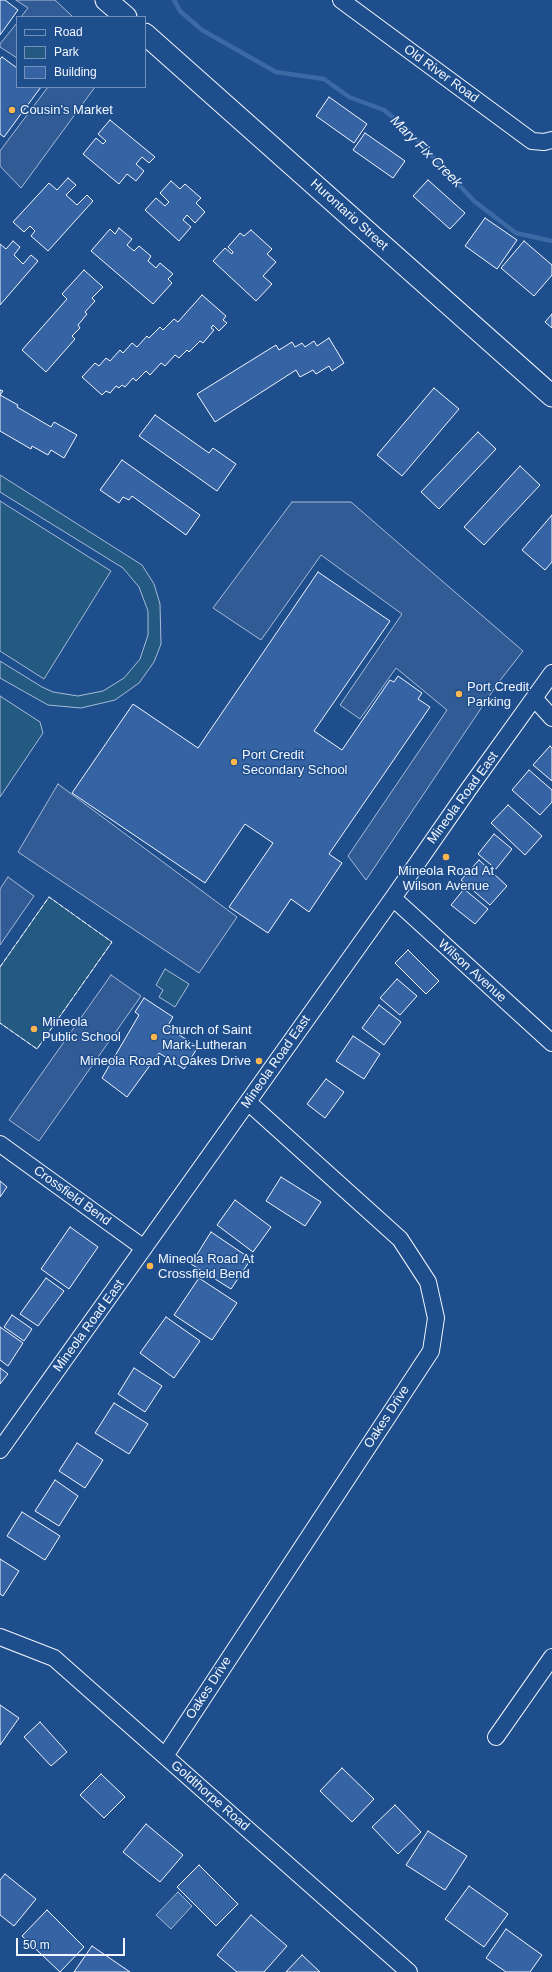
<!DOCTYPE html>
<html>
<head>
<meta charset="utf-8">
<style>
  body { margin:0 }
  #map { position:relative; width:552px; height:1972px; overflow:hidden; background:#1f4e8c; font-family:Arial,sans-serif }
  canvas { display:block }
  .legend { position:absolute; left:16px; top:16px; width:130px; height:72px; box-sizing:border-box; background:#1f4e8c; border:1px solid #7391ba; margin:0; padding:5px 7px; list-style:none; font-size:12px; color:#f2f6ff }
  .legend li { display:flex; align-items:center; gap:8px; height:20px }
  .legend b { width:20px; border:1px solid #7391ba }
  .scale { position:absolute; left:16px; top:1938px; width:109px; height:18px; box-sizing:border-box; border:2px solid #f2f6ff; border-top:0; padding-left:5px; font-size:12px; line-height:14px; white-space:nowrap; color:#f2f6ff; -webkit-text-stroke:3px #1f4e8c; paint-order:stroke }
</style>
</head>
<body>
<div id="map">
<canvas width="552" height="1972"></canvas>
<ul class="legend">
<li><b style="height:5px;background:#1f4e8c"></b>Road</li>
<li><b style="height:11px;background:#245a82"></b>Park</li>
<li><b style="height:11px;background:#3563a3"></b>Building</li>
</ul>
<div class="scale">50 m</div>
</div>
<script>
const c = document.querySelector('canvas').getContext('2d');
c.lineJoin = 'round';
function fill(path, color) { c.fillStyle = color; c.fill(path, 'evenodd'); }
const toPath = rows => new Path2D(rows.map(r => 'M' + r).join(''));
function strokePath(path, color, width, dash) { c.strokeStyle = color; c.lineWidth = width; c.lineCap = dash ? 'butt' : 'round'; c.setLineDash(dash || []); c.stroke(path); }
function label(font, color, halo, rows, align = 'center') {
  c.font = font + ' Arial,sans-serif'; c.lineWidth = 3; c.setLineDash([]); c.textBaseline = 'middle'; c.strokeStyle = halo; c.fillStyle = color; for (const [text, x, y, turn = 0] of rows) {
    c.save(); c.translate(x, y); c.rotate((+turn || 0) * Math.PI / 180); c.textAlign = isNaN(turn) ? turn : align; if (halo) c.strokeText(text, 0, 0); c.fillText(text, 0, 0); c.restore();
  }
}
const green = toPath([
  [0,475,142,565,154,584,160,604,161,644,154,662,139,683,115,700,81,708,48,705,0,678,0,661,42,687,53,692,78,696,103,691,124,678,140,659,148,635,148,611,139,587,123,568,0,492,0,475],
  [0,501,111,571,44,679,0,651,0,501],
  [0,696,40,722,43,733,0,797,0,696],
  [49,897,112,942,37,1049,0,1023,0,967,49,897],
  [165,969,189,984,175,1007,159,997,163,990,156,985,165,969]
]);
fill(green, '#245a82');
strokePath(green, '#a8bbd7', 1);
const parking = toPath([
  [16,0,55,0,73,17,21,17,28,8,16,0],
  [17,23,17,58,0,47,0,44,17,23],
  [48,87,95,87,21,188,0,166,0,151,48,87],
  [292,502,351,502,523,651,498,683,366,880,348,856,447,710,396,668,360,719,340,705,402,614,321,555,261,640,213,608,292,502],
  [58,784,237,917,199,973,18,852,58,784],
  [8,877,34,896,0,945,0,889,8,877],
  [111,975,141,996,39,1141,9,1120,111,975]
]);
fill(parking, '#305b95');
strokePath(parking, '#a8bbd7', 1);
const water = toPath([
  [178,1892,192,1906,171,1929,156,1915,178,1892]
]);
fill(water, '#3b69a3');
strokePath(water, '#a8bbd7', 1);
strokePath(toPath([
  [174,0,180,11,202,30,276,72,324,79,349,97,384,110,408,130,474,201,516,233,552,241]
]), '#3b69a3', 4.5);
const building = toPath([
  [0,0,5,0,18,10,0,35,0,0],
  [2,57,17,68,17,87,41,87,4,137,0,134,0,59,2,57],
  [329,97,367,124,354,143,316,116,329,97],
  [110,120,155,157,149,163,142,157,136,164,144,171,136,181,127,174,119,184,83,154,96,138,103,144,106,141,98,134,110,120],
  [365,133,405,161,393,178,353,150,365,133],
  [68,178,76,185,66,195,77,205,87,195,93,201,48,251,31,236,35,231,30,226,24,232,13,222,49,183,57,190,68,178],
  [428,180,465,213,450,229,413,196,428,180],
  [171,181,180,189,185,184,201,198,196,203,205,212,195,223,187,215,183,220,191,227,179,241,145,210,156,198,165,206,169,202,160,193,171,181],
  [485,218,517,240,497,269,465,246,485,218],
  [119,228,132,239,127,245,134,251,139,246,151,256,148,261,156,268,160,263,173,274,168,279,172,283,153,304,91,251,110,229,115,234,119,228],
  [251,230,272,249,267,254,276,262,263,276,272,284,256,301,213,261,225,248,232,254,233,252,228,247,240,233,244,236,251,230],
  [13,241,20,247,14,255,23,264,31,255,38,261,0,305,0,244,6,249,13,241],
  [524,241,552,265,552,275,534,296,501,268,524,241],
  [84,270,103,287,92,298,95,301,85,312,87,314,78,325,80,328,72,336,75,339,46,372,22,350,67,299,62,294,84,270],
  [202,295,226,316,223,320,227,323,219,331,213,325,211,328,214,330,203,343,200,341,189,352,187,350,179,358,175,355,165,366,161,363,150,375,146,371,136,381,133,378,125,387,122,385,119,388,116,386,110,393,106,391,102,395,82,377,95,363,99,366,106,358,110,361,120,350,123,353,132,343,137,347,147,336,149,338,160,327,163,330,174,319,178,322,202,295],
  [552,314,552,328,545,322,552,314],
  [329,338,344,363,332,371,329,366,316,374,313,370,300,377,296,370,215,422,197,394,276,345,279,350,292,342,295,347,302,343,305,347,314,341,317,346,329,338],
  [434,388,459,409,402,476,377,455,434,388],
  [0,390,3,391,0,395,18,405,17,407,51,427,54,422,77,435,64,458,51,450,48,455,32,446,31,449,0,431,0,390],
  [155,415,209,453,213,448,236,464,217,491,139,436,155,415],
  [478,432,496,449,439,509,421,492,478,432],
  [122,460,200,515,186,535,132,496,129,500,123,497,119,503,100,490,122,460],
  [520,466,540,485,484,545,464,527,520,466],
  [552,515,552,562,545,570,522,550,552,515],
  [318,572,390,621,314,731,342,750,390,680,394,682,398,676,422,693,418,699,430,707,329,854,342,863,309,912,291,899,268,933,229,907,273,843,245,824,205,883,72,793,133,704,198,748,318,572],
  [550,746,552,748,552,781,533,765,550,746],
  [529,770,552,790,552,802,540,815,512,790,529,770],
  [508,805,542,836,525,855,491,823,508,805],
  [494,834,512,849,496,869,478,854,494,834],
  [479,860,507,886,490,905,461,880,479,860],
  [464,889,488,909,475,924,451,905,464,889],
  [408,950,439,981,426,994,395,963,408,950],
  [397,979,417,996,400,1015,380,998,397,979],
  [144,998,173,1017,167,1027,198,1047,184,1069,159,1053,127,1097,102,1078,139,1015,135,1012,144,998],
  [379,1005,401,1022,384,1045,362,1028,379,1005],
  [353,1036,380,1054,364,1079,336,1061,353,1036],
  [326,1079,344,1092,325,1118,307,1104,326,1079],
  [281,1177,321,1202,305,1226,266,1201,281,1177],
  [0,1181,7,1187,0,1197,0,1181],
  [235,1200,271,1227,253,1252,217,1225,235,1200],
  [70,1227,98,1247,69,1289,41,1269,70,1227],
  [211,1232,251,1259,231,1289,191,1264,211,1232],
  [46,1278,64,1291,38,1326,20,1314,46,1278],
  [199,1278,237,1303,212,1340,174,1315,199,1278],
  [12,1315,32,1329,24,1341,4,1327,12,1315],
  [166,1317,200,1341,174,1378,140,1353,166,1317],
  [0,1327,23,1343,8,1366,0,1360,0,1327],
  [0,1368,8,1374,0,1384,0,1368],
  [134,1368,162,1386,145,1412,118,1394,134,1368],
  [114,1403,148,1424,129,1454,95,1433,114,1403],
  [77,1443,103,1460,85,1488,59,1471,77,1443],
  [55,1480,78,1496,59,1526,35,1511,55,1480],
  [22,1512,60,1536,45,1560,7,1536,22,1512],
  [0,1559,19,1571,3,1596,0,1594,0,1559],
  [0,1705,19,1718,0,1745,0,1705],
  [40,1722,67,1752,51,1766,24,1737,40,1722],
  [342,1768,374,1799,352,1822,320,1791,342,1768],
  [101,1774,125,1797,104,1818,80,1795,101,1774],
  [395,1805,421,1832,398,1854,372,1827,395,1805],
  [146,1824,183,1855,160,1882,123,1852,146,1824],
  [428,1831,467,1856,445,1890,406,1865,428,1831],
  [199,1865,238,1904,216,1926,177,1887,199,1865],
  [5,1874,36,1899,14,1926,0,1915,0,1880,5,1874],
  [469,1886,508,1914,484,1947,445,1919,469,1886],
  [47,1910,84,1947,60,1972,22,1936,47,1910],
  [251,1915,287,1946,264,1972,237,1972,217,1955,251,1915],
  [506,1929,542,1955,530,1972,506,1972,486,1958,506,1929],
  [92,1946,130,1972,74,1972,92,1946],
  [302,1955,320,1972,286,1972,302,1955]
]);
fill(building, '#3563a3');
strokePath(building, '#f2f6ff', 1);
const minor = toPath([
  [341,0,532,141,544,142,552,140],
  [535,699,552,718],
  [393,898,552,1043],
  [0,1144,144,1248],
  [0,1450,393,898,468,790,552,673],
  [0,1637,54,1658,409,1972],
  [496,1737,552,1657],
  [165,1756,431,1351,436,1318,428,1282,400,1239,248,1102]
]);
const major = toPath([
  [106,0,126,17],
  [145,34,552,396]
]);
strokePath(minor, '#f2f6ff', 18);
strokePath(major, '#f2f6ff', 23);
strokePath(minor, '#1f4e8c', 16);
strokePath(major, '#1f4e8c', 21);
strokePath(toPath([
  [0,967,49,897,112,942,37,1049,0,1023]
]), '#f2f6ff', 1, [5, 2]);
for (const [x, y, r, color] of [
  [12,110,4,"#ffb74d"],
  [459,694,4,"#ffb74d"],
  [234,762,4,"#ffb74d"],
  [446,857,4,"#ffb74d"],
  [34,1029,4,"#ffb74d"],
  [154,1037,4,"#ffb74d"],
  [259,1061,4,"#ffb74d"],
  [150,1266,4,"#ffb74d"]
]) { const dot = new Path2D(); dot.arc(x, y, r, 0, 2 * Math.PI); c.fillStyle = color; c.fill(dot); strokePath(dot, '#1f4e8c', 1.5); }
label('13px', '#f2f6ff', '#1f4e8c', [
  ["Old River Road",441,74,36],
  ["Hurontario Street",349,215,42],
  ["Mineola Road East",463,798,-54],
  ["Wilson Avenue",472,971,42],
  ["Mineola Road East",276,1062,-55],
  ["Crossfield Bend",72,1196,36],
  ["Mineola Road East",89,1326,-54],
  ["Oakes Drive",387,1417,-57],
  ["Oakes Drive",209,1688,-57],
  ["Goldthorpe Road",210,1796,41]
]);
label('13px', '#f2f6ff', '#1f4e8c', [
  ["Cousin's Market",20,110],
  ["Port Credit",467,687],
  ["Parking",467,702],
  ["Port Credit",242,755],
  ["Secondary School",242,770],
  ["Mineola Road At",446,871,"center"],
  ["Wilson Avenue",446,886,"center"],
  ["Mineola",42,1022],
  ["Public School",42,1037],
  ["Church of Saint",162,1030],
  ["Mark-Lutheran",162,1045],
  ["Mineola Road At Oakes Drive",251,1061,"right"],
  ["Mineola Road At",158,1259],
  ["Crossfield Bend",158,1274]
], 'left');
label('italic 14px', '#f2f6ff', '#1f4e8c', [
  ["Mary Fix Creek",426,152,45]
]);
</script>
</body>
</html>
